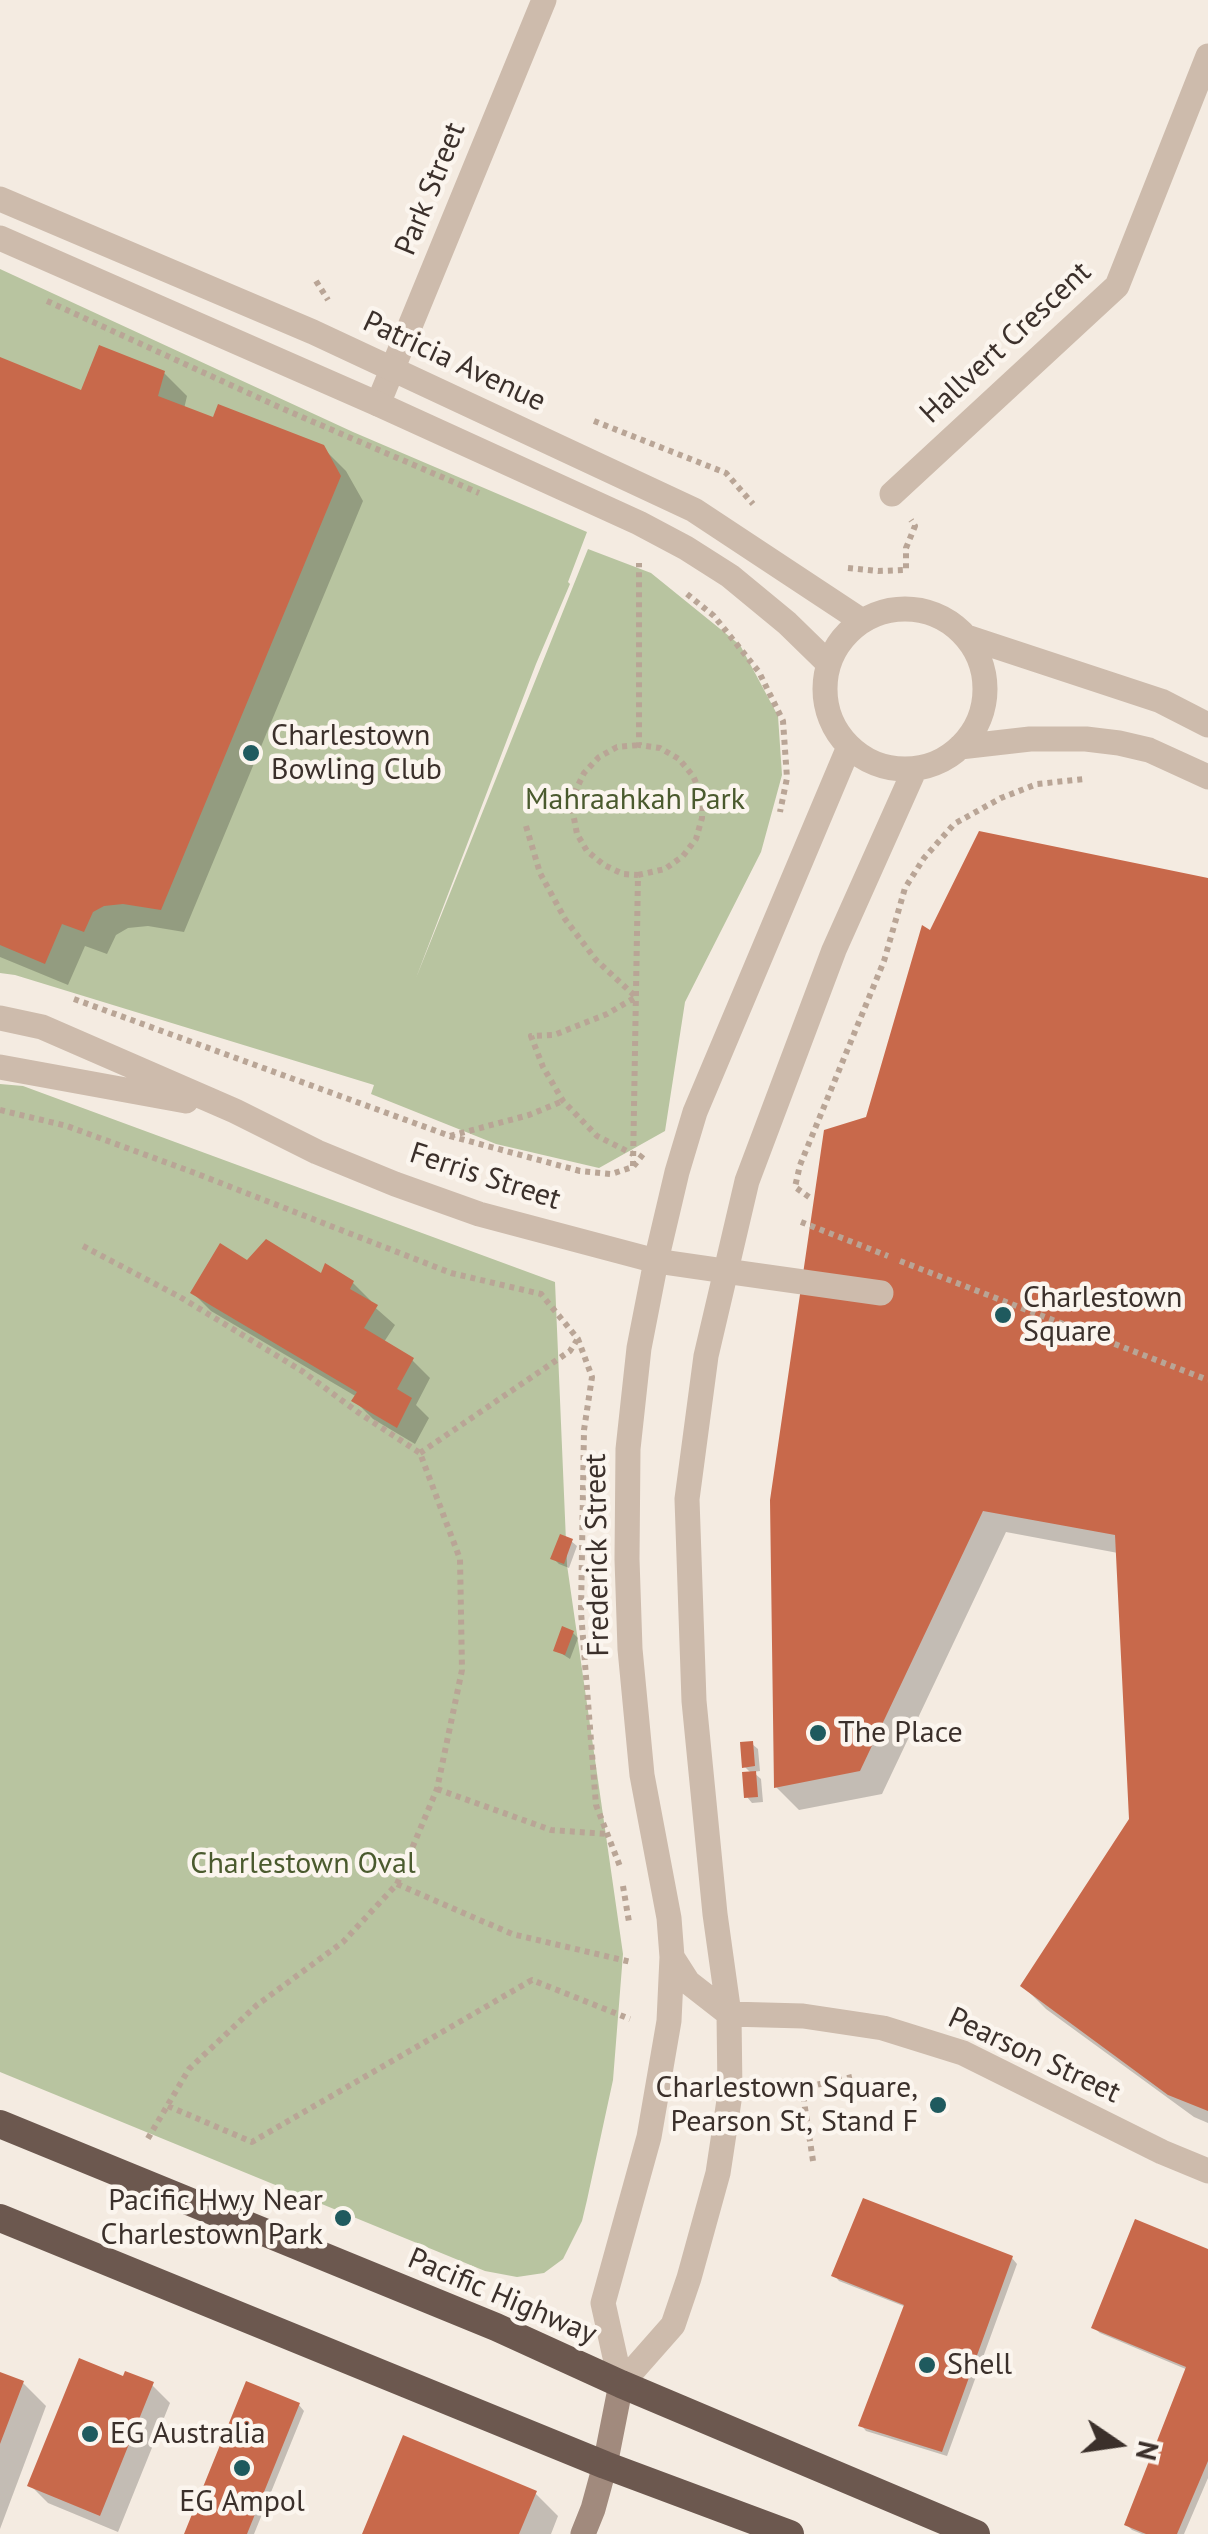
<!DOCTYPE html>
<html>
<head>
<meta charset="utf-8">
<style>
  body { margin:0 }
  #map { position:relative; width:1208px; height:2534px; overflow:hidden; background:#f4ebe1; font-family:"PT Sans",sans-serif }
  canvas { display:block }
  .north { position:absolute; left:1068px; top:2394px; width:100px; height:100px; -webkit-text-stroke:8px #fbf5ee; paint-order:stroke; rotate:103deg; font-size:28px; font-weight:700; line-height:40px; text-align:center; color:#3b302b }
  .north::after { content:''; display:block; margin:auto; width:35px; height:45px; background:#3b302b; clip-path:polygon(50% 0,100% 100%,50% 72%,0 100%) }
</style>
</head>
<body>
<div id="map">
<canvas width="1208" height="2534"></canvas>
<div class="north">N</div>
</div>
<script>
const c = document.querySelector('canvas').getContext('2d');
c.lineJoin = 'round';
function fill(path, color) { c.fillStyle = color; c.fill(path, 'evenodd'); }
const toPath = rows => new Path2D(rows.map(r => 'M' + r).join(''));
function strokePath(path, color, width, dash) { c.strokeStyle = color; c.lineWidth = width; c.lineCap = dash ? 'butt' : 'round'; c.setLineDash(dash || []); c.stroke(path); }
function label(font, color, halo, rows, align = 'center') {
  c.font = font + ' "PT Sans",sans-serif'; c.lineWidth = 9; c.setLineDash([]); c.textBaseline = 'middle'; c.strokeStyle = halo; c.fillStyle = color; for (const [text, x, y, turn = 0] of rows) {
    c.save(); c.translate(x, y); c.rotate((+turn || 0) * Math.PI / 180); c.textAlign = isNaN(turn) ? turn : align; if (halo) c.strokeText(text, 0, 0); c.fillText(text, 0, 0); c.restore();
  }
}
fill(toPath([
  [0,269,353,432,587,532,568,582,570,584,536,664,416,978,588,549,651,573,740,645,778,716,782,775,761,852,685,1002,665,1131,599,1168,496,1144,371,1094,374,1085,15,975,0,973],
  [0,1084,23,1086,555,1282,567,1565,623,1954,613,2080,587,2200,582,2221,563,2259,544,2273,517,2277,485,2271,0,2072]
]), '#b8c4a0');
fill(toPath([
  [0,360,82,393,164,373,187,396,184,409,214,420,322,447,346,471,363,501,184,932,148,926,128,928,116,935,107,954,85,946,68,985,0,957],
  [1208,880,1208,2123,1194,2117,1046,2009,1023,1986,1131,1819,1118,1553,1006,1532,882,1794,799,1810,776,1787,868,1119,931,934],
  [247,1264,353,1283,371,1301,370,1303,395,1325,384,1342,412,1360,430,1378,416,1405,429,1418,415,1444,373,1419,355,1401,357,1397,211,1311,193,1293],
  [571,1541,577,1546,569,1568,559,1564,553,1558],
  [573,1633,578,1638,570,1659,556,1650],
  [752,1744,758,1749,760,1771,753,1772,761,1779,763,1802,752,1803,747,1797,752,1774,745,1767],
  [1208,2252,1208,2478,1184,2534,1142,2534,1132,2530,1127,2525,1188,2370,1100,2333,1094,2328],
  [1012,2258,1017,2264,947,2456,866,2431,861,2425,906,2307,839,2281,834,2275],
  [0,2374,23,2383,46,2406,0,2529],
  [124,2379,152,2385,170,2403,118,2532,48,2503,30,2485],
  [299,2405,304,2411,254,2534,186,2534],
  [535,2493,558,2516,551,2534,365,2534]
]), '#0003');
fill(toPath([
  [99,345,165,371,158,396,213,417,218,404,324,445,341,476,161,910,123,904,104,906,93,912,84,932,62,924,45,964,0,945,0,357,81,390],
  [979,831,1208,878,1208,2111,1168,2095,1020,1986,1129,1819,1115,1535,983,1511,860,1771,774,1788,770,1500,824,1130,866,1117,922,925,930,930],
  [266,1239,321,1273,325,1263,354,1281,350,1289,378,1305,364,1328,414,1358,397,1389,412,1398,397,1428,351,1401,357,1392,190,1293,220,1243,247,1260],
  [560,1534,573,1539,564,1564,550,1559],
  [562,1626,574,1631,565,1655,553,1651],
  [753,1741,755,1766,742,1768,740,1742],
  [756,1771,758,1797,744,1798,742,1772],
  [863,2198,1013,2256,942,2452,858,2426,904,2305,831,2276],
  [1135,2219,1208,2249,1208,2461,1177,2534,1146,2534,1124,2525,1186,2367,1091,2328],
  [79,2358,123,2376,125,2371,154,2382,100,2516,27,2486],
  [0,2372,24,2381,0,2444],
  [246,2381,300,2403,247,2534,184,2534],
  [403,2435,537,2491,519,2534,362,2534]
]), '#c8694b');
strokePath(toPath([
  [316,281,328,300],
  [47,301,281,408,479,493],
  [594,421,726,473,753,504],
  [848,568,878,571,906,570,906,548,915,526,911,520],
  [687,594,714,616,759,672,783,721,787,778,780,812],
  [526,826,540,873,565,919,596,960,636,997,607,1014,554,1035,531,1036,543,1067,563,1101,597,1136,633,1154],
  [638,875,665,869,683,856,696,839,702,818,702,796,693,776,679,759,660,748,639,745,639,563],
  [74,999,450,1136,580,1171,611,1174,633,1167,644,1153],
  [0,1110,67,1126,195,1173,451,1273,541,1294,578,1339,592,1377,584,1430,581,1612,596,1805,621,1869],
  [450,1136,529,1115,563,1101],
  [633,1166,638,875,623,874,604,865,587,851,577,834,573,813,575,792,584,773,599,757,617,747,639,745],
  [809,1197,795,1187,800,1165,884,961,905,888,924,858,954,824,1001,798,1037,784,1084,779],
  [801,1222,888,1256],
  [83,1246,180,1297,302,1371,359,1413,420,1453,460,1559,462,1670,437,1789,397,1884,343,1942,257,2005,189,2069,147,2140],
  [900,1261,1208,1380],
  [420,1453,570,1351,577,1340],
  [437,1789,551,1830,607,1834],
  [397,1884,512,1934,631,1962],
  [623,1886,629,1922],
  [168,2106,252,2142,532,1980,630,2019],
  [813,2161,802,2088,852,2077]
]), '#b9a596', 6, [5, 5]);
strokePath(toPath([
  [725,1271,881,1293]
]), '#cdbbac', 25);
strokePath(toPath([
  [378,404,544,0],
  [892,494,1117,286,1208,56]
]), '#cdbbac', 25);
strokePath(toPath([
  [0,199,313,332,694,510,862,621],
  [0,238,378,404,639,523,686,548,730,576,787,623,827,662],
  '825 689a80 80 0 1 1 160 0a80 80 0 1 1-160 0Z',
  [967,637,1161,701,1208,725],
  [960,747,1030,739,1086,739,1119,743,1149,750,1208,777],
  [0,1018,42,1027,235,1111,317,1152,395,1184,479,1214,656,1261,725,1271],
  [0,1067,186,1101],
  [672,1957,688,1982,729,2014,803,2016,883,2028,963,2053,1162,2152,1208,2171],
  [621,2384,603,2303,649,2137,669,2021,672,1957,669,1918,642,1775,630,1649,627,1559,628,1449,639,1348,656,1261,677,1172,695,1112,848,749],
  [621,2384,673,2325,689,2278,718,2173,730,2094,729,2014,715,1914,694,1701,687,1499,706,1356,747,1181,834,950,914,771]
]), '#cdbbac', 25);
strokePath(toPath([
  [583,2534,593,2509,605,2465,621,2384]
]), '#a18a7d', 25);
strokePath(toPath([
  [0,2124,496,2327,621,2384,976,2534],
  [0,2218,605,2465,790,2534]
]), '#6c584f', 28);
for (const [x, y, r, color] of [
  [251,753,10,"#1f5a5e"],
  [1003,1315,10,"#1f5a5e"],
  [818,1733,10,"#1f5a5e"],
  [938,2105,10,"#1f5a5e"],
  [343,2218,10,"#1f5a5e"],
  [927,2365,10,"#1f5a5e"],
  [90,2434,10,"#1f5a5e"],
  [242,2468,10,"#1f5a5e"]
]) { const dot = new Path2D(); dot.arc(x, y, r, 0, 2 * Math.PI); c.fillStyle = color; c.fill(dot); strokePath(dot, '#fbf5ee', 4); }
label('30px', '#3b302b', '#fbf5ee', [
  ["Park Street",431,189,-68],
  ["Hallvert Crescent",1006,343,-43],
  ["Patricia Avenue",454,362,25],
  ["Ferris Street",485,1177,18],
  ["Frederick Street",598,1555,-91],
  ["Pearson Street",1034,2056,25],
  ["Pacific Highway",502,2297,23]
]);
label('30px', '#3b302b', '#fbf5ee', [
  ["Charlestown",271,736],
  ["Bowling Club",271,770],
  ["Charlestown",1023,1298],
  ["Square",1023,1332],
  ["The Place",838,1733],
  ["Charlestown Square,",918,2088,"right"],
  ["Pearson St, Stand F",918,2122,"right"],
  ["Pacific Hwy Near",323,2201,"right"],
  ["Charlestown Park",323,2235,"right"],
  ["Shell",947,2365],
  ["EG Australia",110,2434],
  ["EG Ampol",242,2502,"center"]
], 'left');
label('30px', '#4a5a2e', '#fbf5ee', [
  ["Mahraahkah Park",635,800],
  ["Charlestown Oval",303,1864]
]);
</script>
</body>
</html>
